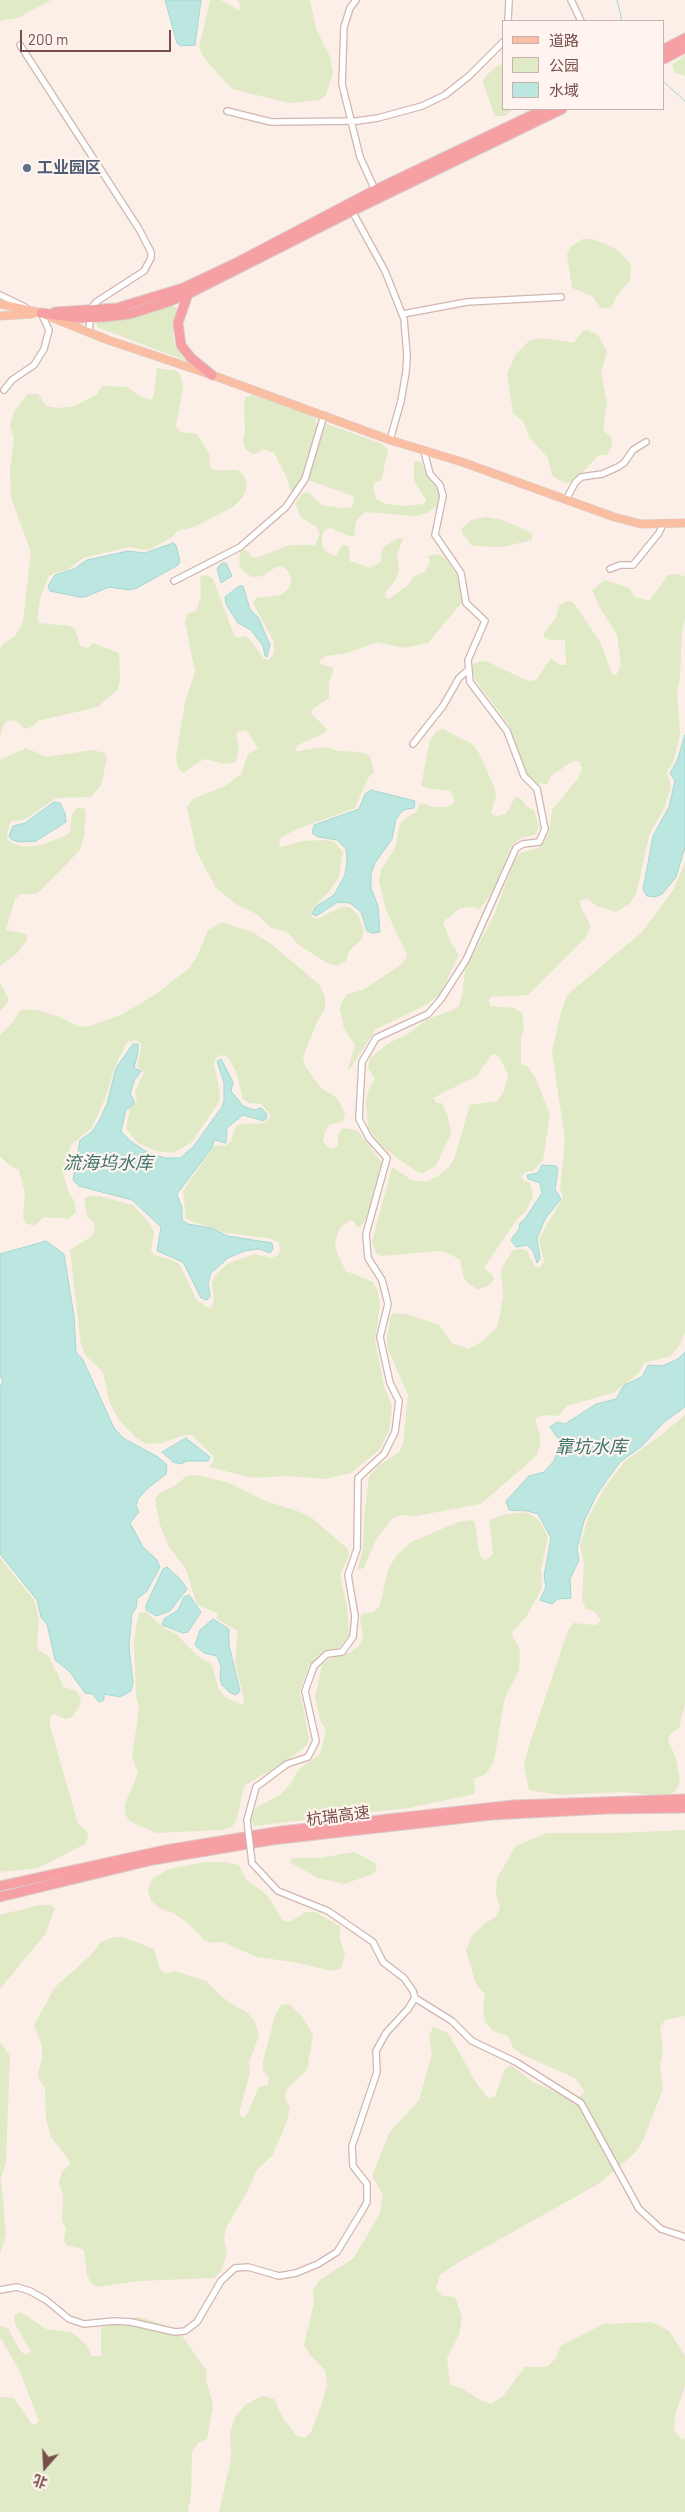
<!DOCTYPE html>
<html>
<head>
<meta charset="utf-8">
<style>
  body { margin:0 }
  #map { position:relative; width:685px; height:2512px; overflow:hidden; background:#fcefe8; font-family:Barlow,"Noto Sans SC",sans-serif }
  canvas { display:block }
  .legend { position:absolute; left:502px; top:20px; width:162px; height:90px; box-sizing:border-box; background:#fff4ef; border:1px solid #c9b2ae; margin:0; padding:6px 9px; list-style:none; font-size:15px; color:#774e4c }
  .legend li { display:flex; align-items:center; gap:10px; height:25px }
  .legend b { width:25px; border:1px solid #c9b2ae }
  .north { position:absolute; left:20px; top:2442px; width:50px; height:50px; -webkit-text-stroke:4px #fff4ef; paint-order:stroke; rotate:199deg; font-size:14px; font-weight:700; line-height:20px; text-align:center; color:#774e4c }
  .north::after { content:''; display:block; margin:auto; width:18px; height:22px; background:#774e4c; clip-path:polygon(50% 0,100% 100%,50% 72%,0 100%) }
  .scale { position:absolute; left:20px; top:30px; width:151px; height:22px; box-sizing:border-box; border:2px solid #774e4c; border-top:0; padding-left:6px; font-size:15px; line-height:18px; white-space:nowrap; color:#774e4c; -webkit-text-stroke:4px #fff4ef; paint-order:stroke }
</style>
</head>
<body>
<div id="map">
<canvas width="685" height="2512"></canvas>
<ul class="legend">
<li><b style="height:6px;background:#fabfa2"></b>道路</li>
<li><b style="height:14px;background:#e0eac6"></b>公园</li>
<li><b style="height:14px;background:#bce6e0"></b>水域</li>
</ul>
<div class="north">北</div>
<div class="scale">200 m</div>
</div>
<script>
const c = document.querySelector('canvas').getContext('2d');
c.lineJoin = 'round';
function fill(path, color) { c.fillStyle = color; c.fill(path, 'evenodd'); }
const toPath = rows => new Path2D(rows.map(r => 'M' + r).join(''));
function strokePath(path, color, width, dash) { c.strokeStyle = color; c.lineWidth = width; c.lineCap = dash ? 'butt' : 'round'; c.setLineDash(dash || []); c.stroke(path); }
function label(font, color, halo, rows, align = 'center') {
  c.font = font + ' Barlow,"Noto Sans SC",sans-serif'; c.lineWidth = 4.5; c.setLineDash([]); c.textBaseline = 'middle'; c.strokeStyle = halo; c.fillStyle = color; for (const [text, x, y, turn = 0] of rows) {
    c.save(); c.translate(x, y); c.rotate((+turn || 0) * Math.PI / 180); c.textAlign = isNaN(turn) ? turn : align; if (halo) c.strokeText(text, 0, 0); c.fillText(text, 0, 0); c.restore();
  }
}
fill(toPath([
  [0,0,51,0,18,18,0,21],
  [210,0,221,0,240,11,241,8,238,0,310,0,316,29,330,57,333,72,326,95,320,100,289,103,232,89,204,58,199,47],
  [685,55,685,76,675,73,672,65],
  [504,63,504,109,513,109,505,116,495,116,483,83,484,78,494,68],
  [583,239,592,239,606,244,618,250,631,265,630,280,617,295,611,308,601,308,592,296,572,288,567,255,570,247],
  [173,305,177,308,173,335,175,345,186,361,97,327,97,321],
  [587,330,598,335,607,352,601,373,607,402,603,430,611,437,612,446,607,455,599,455,577,478,568,483,563,482,552,476,548,458,530,438,523,421,513,413,507,374,516,354,529,341,540,338,570,342,574,342,583,331],
  [157,368,177,371,182,379,183,388,176,426,180,432,197,434,210,455,209,464,213,470,238,470,245,477,247,486,243,497,233,507,194,527,177,531,172,537,151,549,143,550,129,547,83,558,67,570,52,574,48,578,40,599,37,618,39,623,69,626,75,629,80,645,83,647,88,648,93,643,119,653,120,680,118,689,98,707,37,721,34,726,25,729,16,721,9,720,4,724,0,736,0,649,4,643,15,636,23,622,31,552,11,498,10,469,14,440,10,424,14,412,28,394,38,394,46,406,58,408,75,406,97,394,102,386,127,387,141,397,151,400,154,395],
  [252,395,310,415,315,419,317,426,303,475,292,495,286,476,274,453,263,449,256,454,251,454,245,449,243,439,245,431,244,404,246,397],
  [327,424,382,444,388,450,381,481,375,482,373,488,376,499,386,504,404,506,424,504,426,500,414,480,414,463,417,461,421,462,428,478,440,492,440,501,436,507,427,513,414,516,365,512,356,521,354,536,349,536,331,528,325,530,322,535,322,545,325,551,336,556,342,545,349,546,350,561,370,568,381,562,382,549,384,547,398,538,403,538,397,555,399,571,396,579,385,593,386,598,389,599,408,585,414,576,425,572,430,561,428,556,437,554,444,557,457,575,463,601,428,643,404,648,377,642,347,653,326,656,320,660,320,664,332,667,333,671,329,683,329,698,313,709,311,713,327,729,325,733,298,745,295,750,298,751,325,747,339,751,360,752,370,756,374,772,368,778,355,808,295,830,281,838,279,843,281,847,303,841,325,840,334,842,343,852,339,877,328,893,313,907,311,913,312,917,317,919,343,906,351,908,358,915,364,931,362,939,349,951,346,961,337,966,327,963,296,943,288,932,271,928,255,913,236,904,216,888,196,850,187,807,193,799,225,786,241,774,248,754,258,748,246,730,238,731,236,734,239,747,236,762,226,764,204,759,183,773,178,768,176,758,185,702,195,672,185,622,187,614,196,611,201,596,200,577,207,575,213,579,234,635,238,638,244,636,249,638,264,659,269,660,274,653,274,642,253,603,256,598,281,595,289,588,292,581,288,571,282,566,276,567,263,576,252,577,244,572,240,567,239,556,242,550,248,551,251,557,256,558,290,545,315,545,320,534,316,527,301,517,295,503,303,493,309,493,322,505,342,508,352,507,354,502,353,496,308,480,325,426],
  [486,517,503,520,527,531,532,533,532,540,503,547,472,546,462,533,462,528,471,520],
  [675,574,685,576,685,619,682,631,680,679,677,690,680,735,673,762,667,772,671,787,665,806,649,836,636,895,629,904,616,912,596,906,588,899,580,900,581,907,591,926,585,938,528,995,491,997,489,1001,490,1006,514,1008,522,1013,524,1026,521,1040,521,1064,528,1067,535,1077,550,1114,543,1160,533,1171,526,1172,521,1176,523,1180,530,1183,533,1196,525,1212,517,1219,484,1268,493,1276,494,1280,488,1286,477,1290,464,1279,460,1260,450,1254,439,1251,381,1256,376,1253,372,1242,392,1167,412,1180,425,1182,438,1176,448,1168,454,1159,470,1105,497,1101,504,1091,508,1075,501,1060,496,1054,491,1055,477,1076,433,1098,437,1103,442,1103,448,1117,451,1133,436,1166,423,1173,417,1172,393,1155,380,1144,368,1128,366,1102,368,1091,375,1079,368,1068,370,1058,389,1043,409,1033,428,1019,450,1011,459,1006,462,995,465,970,494,915,515,860,520,853,538,848,544,842,549,832,552,810,579,777,582,768,579,761,573,761,551,776,547,784,535,783,527,776,509,725,476,681,471,670,473,664,480,661,488,662,528,681,536,680,551,658,560,665,566,665,565,640,550,640,544,637,544,633,556,618,559,606,568,601,574,603,600,642,612,674,616,675,621,665,617,635,600,608,592,590,605,580,629,588,635,597,649,601,668,575],
  [443,729,472,744,479,753,495,789,496,797,491,813,496,816,506,814,515,797,521,799,527,807,534,810,539,827,536,834,520,839,512,845,492,892,479,910,474,907,460,908,443,922,450,941,459,955,440,994,426,1005,376,1029,350,1069,348,1069,355,1045,344,1029,340,1009,342,1001,347,994,363,990,403,963,407,955,386,910,379,881,381,870,395,848,400,824,405,818,417,812,419,805,424,803,433,807,442,807,450,806,455,801,450,791,426,788,421,786,430,740,437,731],
  [26,748,47,757,92,750,105,753,107,759,101,785,91,797,56,798,24,820,12,821,9,825,7,839,10,842,24,847,41,845,65,836,70,832,72,814,77,808,84,808,86,812,84,836,80,850,37,894,21,894,15,899,6,930,27,934,27,940,17,953,0,966,0,760],
  [685,862,685,1332,680,1345,671,1356,644,1363,639,1373,613,1393,567,1406,558,1416,545,1415,535,1418,540,1436,540,1445,536,1456,489,1497,480,1504,416,1516,402,1515,392,1519,377,1538,364,1568,357,1570,363,1549,364,1517,369,1477,378,1466,399,1452,403,1444,408,1395,387,1347,387,1336,391,1315,396,1313,410,1315,439,1325,452,1343,469,1349,481,1342,497,1328,503,1297,501,1269,512,1251,521,1249,527,1251,535,1267,540,1267,544,1262,539,1239,563,1197,560,1188,565,1140,552,1052,561,1012,567,995,641,933,674,889],
  [222,922,252,932,270,943,320,985,325,997,325,1008,317,1022,303,1057,305,1066,321,1088,337,1098,345,1113,343,1121,330,1125,325,1131,323,1141,328,1148,332,1149,338,1146,338,1134,343,1128,357,1130,384,1165,365,1221,360,1227,356,1226,354,1221,349,1221,340,1228,335,1242,337,1253,346,1271,373,1282,378,1291,380,1305,375,1340,384,1386,392,1406,389,1431,379,1450,351,1473,325,1479,287,1476,253,1478,209,1467,214,1460,213,1456,192,1435,180,1436,163,1443,147,1444,136,1438,119,1420,110,1404,103,1372,86,1356,81,1345,70,1250,92,1236,95,1228,94,1223,87,1217,84,1199,89,1196,99,1196,133,1205,150,1224,154,1233,151,1250,154,1255,175,1261,180,1265,196,1299,208,1308,212,1307,214,1300,212,1281,217,1273,229,1263,255,1254,271,1258,278,1255,281,1249,278,1242,268,1238,226,1233,186,1219,183,1191,215,1145,225,1146,231,1141,236,1126,242,1124,265,1123,271,1116,261,1104,249,1103,243,1099,236,1072,228,1057,221,1055,216,1058,214,1063,220,1094,219,1102,191,1143,172,1153,155,1151,138,1143,126,1129,130,1109,137,1099,135,1091,144,1073,137,1066,141,1049,140,1043,136,1040,127,1042,114,1069,106,1096,92,1128,73,1143,69,1151,63,1173,69,1193,75,1202,76,1212,69,1219,44,1217,34,1226,26,1223,23,1217,25,1193,19,1170,10,1166,0,1156,0,1035,12,1023,20,1010,36,1010,57,1016,79,1027,90,1026,123,1014,156,994,188,969,197,957,208,930],
  [0,983,8,998,8,1002,0,1011],
  [685,1415,685,1704,679,1728,670,1735,668,1742,675,1755,680,1779,678,1787,672,1794,651,1795,622,1792,560,1795,529,1790,524,1766,528,1749,567,1633,573,1623,596,1625,601,1620,595,1612,586,1609,582,1601,584,1563,580,1546,588,1518,604,1489,625,1461,660,1436],
  [196,1475,227,1482,263,1500,300,1512,312,1518,348,1549,349,1555,340,1575,347,1607,349,1635,340,1647,326,1652,309,1665,300,1691,309,1739,307,1745,290,1759,244,1786,237,1818,232,1827,222,1830,156,1833,129,1821,125,1813,125,1804,138,1773,132,1757,139,1709,136,1696,134,1638,139,1613,146,1612,165,1629,176,1634,199,1657,209,1662,213,1667,218,1688,225,1697,242,1705,244,1700,235,1661,238,1631,217,1619,217,1613,197,1605,186,1569,169,1547,160,1525,155,1499,160,1493,174,1486,187,1476],
  [526,1512,539,1520,548,1537,541,1569,542,1588,527,1616,513,1631,512,1635,519,1647,520,1655,519,1670,505,1697,494,1761,486,1774,474,1779,475,1794,408,1808,254,1826,251,1821,254,1809,281,1794,291,1783,298,1770,320,1754,326,1730,320,1720,315,1697,322,1665,329,1659,351,1652,360,1645,363,1638,360,1619,362,1614,373,1612,380,1606,388,1569,396,1556,411,1542,458,1522,472,1520,475,1523,479,1551,482,1559,486,1560,493,1554,489,1520,502,1515],
  [0,1558,34,1600,39,1618,37,1646,39,1650,49,1657,64,1687,77,1691,81,1700,79,1707,72,1717,66,1719,53,1714,50,1718,50,1726,78,1824,87,1831,88,1838,85,1844,38,1868,0,1872],
  [685,1830,685,2016,665,2020,660,2028,663,2051,660,2064,663,2089,644,2138,636,2152,600,2183,454,2265,440,2275,436,2288,442,2296,455,2297,462,2317,459,2335,447,2358,450,2385,461,2388,480,2400,491,2404,503,2396,525,2367,547,2367,556,2358,561,2346,603,2324,652,2322,669,2331,685,2356,685,2386,675,2415,674,2430,682,2440,685,2438,685,2512,219,2512,231,2459,230,2434,235,2417,245,2405,262,2396,274,2399,283,2418,296,2435,304,2438,311,2432,322,2403,327,2384,325,2370,310,2355,304,2345,314,2303,313,2290,320,2280,354,2258,380,2213,383,2195,372,2176,389,2133,419,2100,432,2055,429,2036,433,2027,448,2033,477,2084,488,2098,495,2097,504,2070,511,2065,533,2082,563,2095,577,2098,585,2092,575,2078,523,2055,513,2048,508,2036,493,2031,485,2022,483,2008,485,1994,476,1984,466,1951,471,1937,484,1924,497,1916,500,1906,496,1895,497,1878,516,1846,546,1833,617,1833],
  [354,1852,375,1863,377,1869,373,1874,344,1884,318,1878,291,1863,291,1858,320,1858],
  [204,1862,225,1862,239,1865,246,1879,268,1896,283,1921,290,1922,305,1912,315,1912,340,1926,340,1939,345,1954,341,1968,333,1971,293,1962,257,1957,223,1942,212,1943,204,1940,189,1924,173,1913,161,1909,151,1901,148,1890,152,1879,169,1869],
  [39,1905,51,1905,55,1908,46,1933,0,1989,0,1915],
  [114,1937,123,1937,154,1949,160,1969,165,1973,175,1971,206,1981,221,1996,236,2007,246,2011,255,2022,259,2035,249,2063,250,2073,239,2113,243,2118,248,2112,259,2087,268,2085,269,2078,263,2070,263,2061,275,2016,281,2005,289,2004,302,2016,313,2035,307,2070,286,2090,285,2097,290,2108,286,2124,272,2156,257,2170,247,2192,226,2228,224,2240,227,2254,221,2271,214,2278,139,2281,97,2287,91,2283,87,2275,84,2251,80,2248,68,2246,64,2241,66,2228,62,2221,63,2196,59,2182,62,2172,71,2163,51,2137,46,2119,45,2088,39,2079,38,2072,42,2059,42,2045,34,2025,55,1987,91,1955,101,1942],
  [0,2042,10,2056,6,2162,1,2179,6,2235,0,2254],
  [21,2312,46,2329,73,2333,86,2345,92,2356,101,2356,101,2330,105,2322,113,2319,140,2317,178,2330,207,2371,206,2380,213,2405,207,2439,198,2443,192,2452,191,2494,188,2512,0,2512,0,2397,14,2398,31,2423,34,2425,39,2421,20,2372,0,2337,0,2326,8,2328,20,2351,26,2355,31,2352,15,2324,14,2315]
]), '#e0eac6');
const water = toPath([
  [165,0,201,0,195,45,181,46,177,43,165,0],
  [173,543,176,545,180,561,178,565,137,588,129,590,109,587,85,597,79,597,50,591,48,586,55,575,74,569,87,560,128,551,145,553,173,543],
  [222,563,226,563,232,576,221,583,217,568,222,563],
  [239,586,243,586,250,609,258,617,270,645,267,657,265,656,263,646,251,630,238,623,226,604,225,597,239,586],
  [685,735,685,847,676,877,662,894,655,897,647,896,643,890,653,836,669,807,675,781,670,773,677,761,685,735],
  [371,790,415,801,414,808,403,810,396,819,392,839,375,863,371,874,371,888,378,906,380,932,372,933,367,931,361,912,350,903,338,902,316,916,312,914,315,907,334,895,345,875,347,861,346,849,337,840,318,837,312,833,314,825,359,809,365,794,371,790],
  [54,802,60,803,65,813,66,822,36,841,20,842,12,840,9,836,13,826,25,823,54,802],
  [133,1044,138,1044,138,1053,134,1068,141,1071,134,1081,130,1094,134,1100,133,1105,126,1110,121,1131,129,1140,147,1152,165,1158,180,1158,193,1147,222,1107,224,1100,224,1083,217,1061,221,1059,233,1082,231,1091,243,1106,254,1110,261,1108,266,1113,267,1118,264,1121,243,1115,227,1128,226,1143,214,1140,212,1148,177,1194,182,1208,182,1220,188,1224,211,1228,228,1236,272,1243,273,1249,270,1253,259,1249,244,1251,228,1258,211,1273,208,1283,210,1296,207,1300,201,1298,183,1262,157,1251,161,1227,132,1200,79,1186,73,1180,80,1140,92,1132,99,1121,107,1104,116,1068,133,1044],
  [542,1165,556,1166,558,1169,555,1189,561,1199,545,1219,537,1238,540,1258,537,1263,533,1251,527,1245,516,1247,511,1240,519,1229,520,1223,525,1219,542,1193,540,1183,528,1179,527,1175,538,1173,542,1165],
  [46,1241,64,1254,74,1316,76,1352,83,1360,114,1428,123,1438,158,1457,166,1464,167,1469,166,1474,147,1489,138,1499,136,1506,139,1512,130,1523,143,1547,157,1560,160,1567,147,1591,137,1599,136,1608,132,1614,129,1647,133,1683,131,1691,120,1697,104,1694,104,1700,99,1702,92,1694,85,1693,70,1672,55,1660,47,1624,41,1617,37,1600,0,1554,0,1387,3,1381,0,1376,0,1254,46,1241],
  [685,1352,685,1407,664,1422,642,1446,620,1462,597,1494,584,1521,577,1549,579,1560,570,1579,571,1598,557,1599,552,1604,540,1600,546,1587,544,1576,551,1538,538,1514,527,1511,509,1510,506,1501,529,1476,544,1472,554,1461,560,1441,550,1427,557,1422,565,1424,596,1404,616,1399,624,1385,642,1377,648,1365,662,1366,678,1359,685,1352],
  [186,1438,210,1457,208,1461,187,1461,180,1464,173,1462,162,1452,186,1438],
  [167,1567,181,1580,187,1589,170,1611,156,1616,146,1610,146,1605,163,1569,167,1567],
  [189,1595,201,1612,188,1632,183,1633,162,1625,164,1619,178,1610,184,1597,189,1595],
  [213,1619,229,1629,229,1645,240,1691,236,1695,229,1692,222,1685,220,1678,221,1667,217,1656,204,1653,195,1645,200,1630,213,1619]
]);
fill(water, '#bce6e0');
strokePath(water, '#a3d8d0', 1);
strokePath(toPath([
  [617,0,622,21],
  [664,82,685,101]
]), '#a3d8d0', 1);
const minor = toPath([
  [356,0,350,8,344,27,342,84,360,157,375,190],
  [571,0,581,21],
  [508,21,509,0],
  [20,45,139,229,151,252,151,258,144,271,96,302,91,309,89,332],
  [227,111,271,122,357,121,378,118,422,106,445,95,469,76,504,41],
  [352,211,385,271,404,319,407,355,406,372,401,401,390,440],
  [0,295,25,307],
  [403,314,467,302,561,297],
  [4,390,12,380,34,365,44,349,49,330,41,313],
  [566,500,575,483,581,477,602,474,618,467,624,463,633,450,646,442],
  [610,569,620,565,633,565,659,533,663,524],
  [174,581,240,547,286,507,305,479,324,415],
  [413,744,443,706,459,678,467,671],
  [247,1820,256,1787,287,1764,308,1757,316,1741,305,1691,314,1666,327,1654,342,1652,353,1637,355,1616,348,1575,357,1549,358,1478,384,1454,395,1432,399,1401,390,1383,380,1337,388,1304,382,1280,368,1258,366,1234,387,1158,369,1138,359,1119,362,1062,376,1038,428,1014,441,999,466,960,516,848,523,844,539,842,545,829,537,789,524,776,507,731,470,682,468,660,485,621,466,603,461,573,435,535,443,496,440,485,430,474,424,451],
  [415,1998,452,2021,472,2041,516,2062,581,2103,639,2209,661,2229,685,2237],
  [0,2290,17,2287,30,2291,46,2300,69,2319,84,2324,114,2321,131,2322,175,2332,185,2331,197,2322,221,2281,235,2268,248,2267,279,2276,296,2273,318,2264,337,2252,362,2211,367,2202,367,2184,353,2166,352,2146,377,2072,376,2051,386,2033,408,2009,415,1998,413,1991,404,1978,383,1962,373,1942,328,1911,278,1891,252,1863]
]);
const major = toPath([
  [0,304,41,313,108,340,212,375,390,440,462,462,614,517,641,524,685,523],
  [0,316,32,314]
]);
const highway = toPath([
  [664,49,685,38],
  [664,59,685,48],
  [188,294,178,323,181,345,191,358,212,375],
  [55,312,117,308,183,288,234,264,375,190,545,109],
  [41,313,79,318,104,317,130,314,165,303,188,294,352,211,562,109],
  [0,1886,165,1850,281,1831,513,1805,685,1799],
  [0,1897,153,1860,272,1840,492,1815,607,1809,685,1808]
]);
strokePath(minor, '#d1b5b0', 8);
strokePath(major, '#d9cdcd', 9);
strokePath(highway, '#d9cdcd', 11);
strokePath(minor, '#fff', 5.5);
strokePath(major, '#fabfa2', 8);
strokePath(highway, '#f6a0a3', 9);
const minorBridge = toPath([
  [247,1820,252,1863]
]);
strokePath(minorBridge, '#d1b5b0', 8, []);
strokePath(minorBridge, '#fff', 5.5);
for (const [x, y, r, color] of [
  [27,168,5,"#5c6f8a"]
]) { const dot = new Path2D(); dot.arc(x, y, r, 0, 2 * Math.PI); c.fillStyle = color; c.fill(dot); strokePath(dot, '#fff4ef', 2); }
label('bold 16px', '#4e5e75', '#fff4ef', [
  ["工业园区",37,168]
], 'left');
label('16px', '#774e4c', '#fff4ef', [
  ["杭瑞高速",338,1816,-7]
]);
label('italic 18px', '#3c746d', '#fff4ef', [
  ["流海坞水库",108,1163],
  ["靠坑水库",591,1447]
]);
</script>
</body>
</html>
